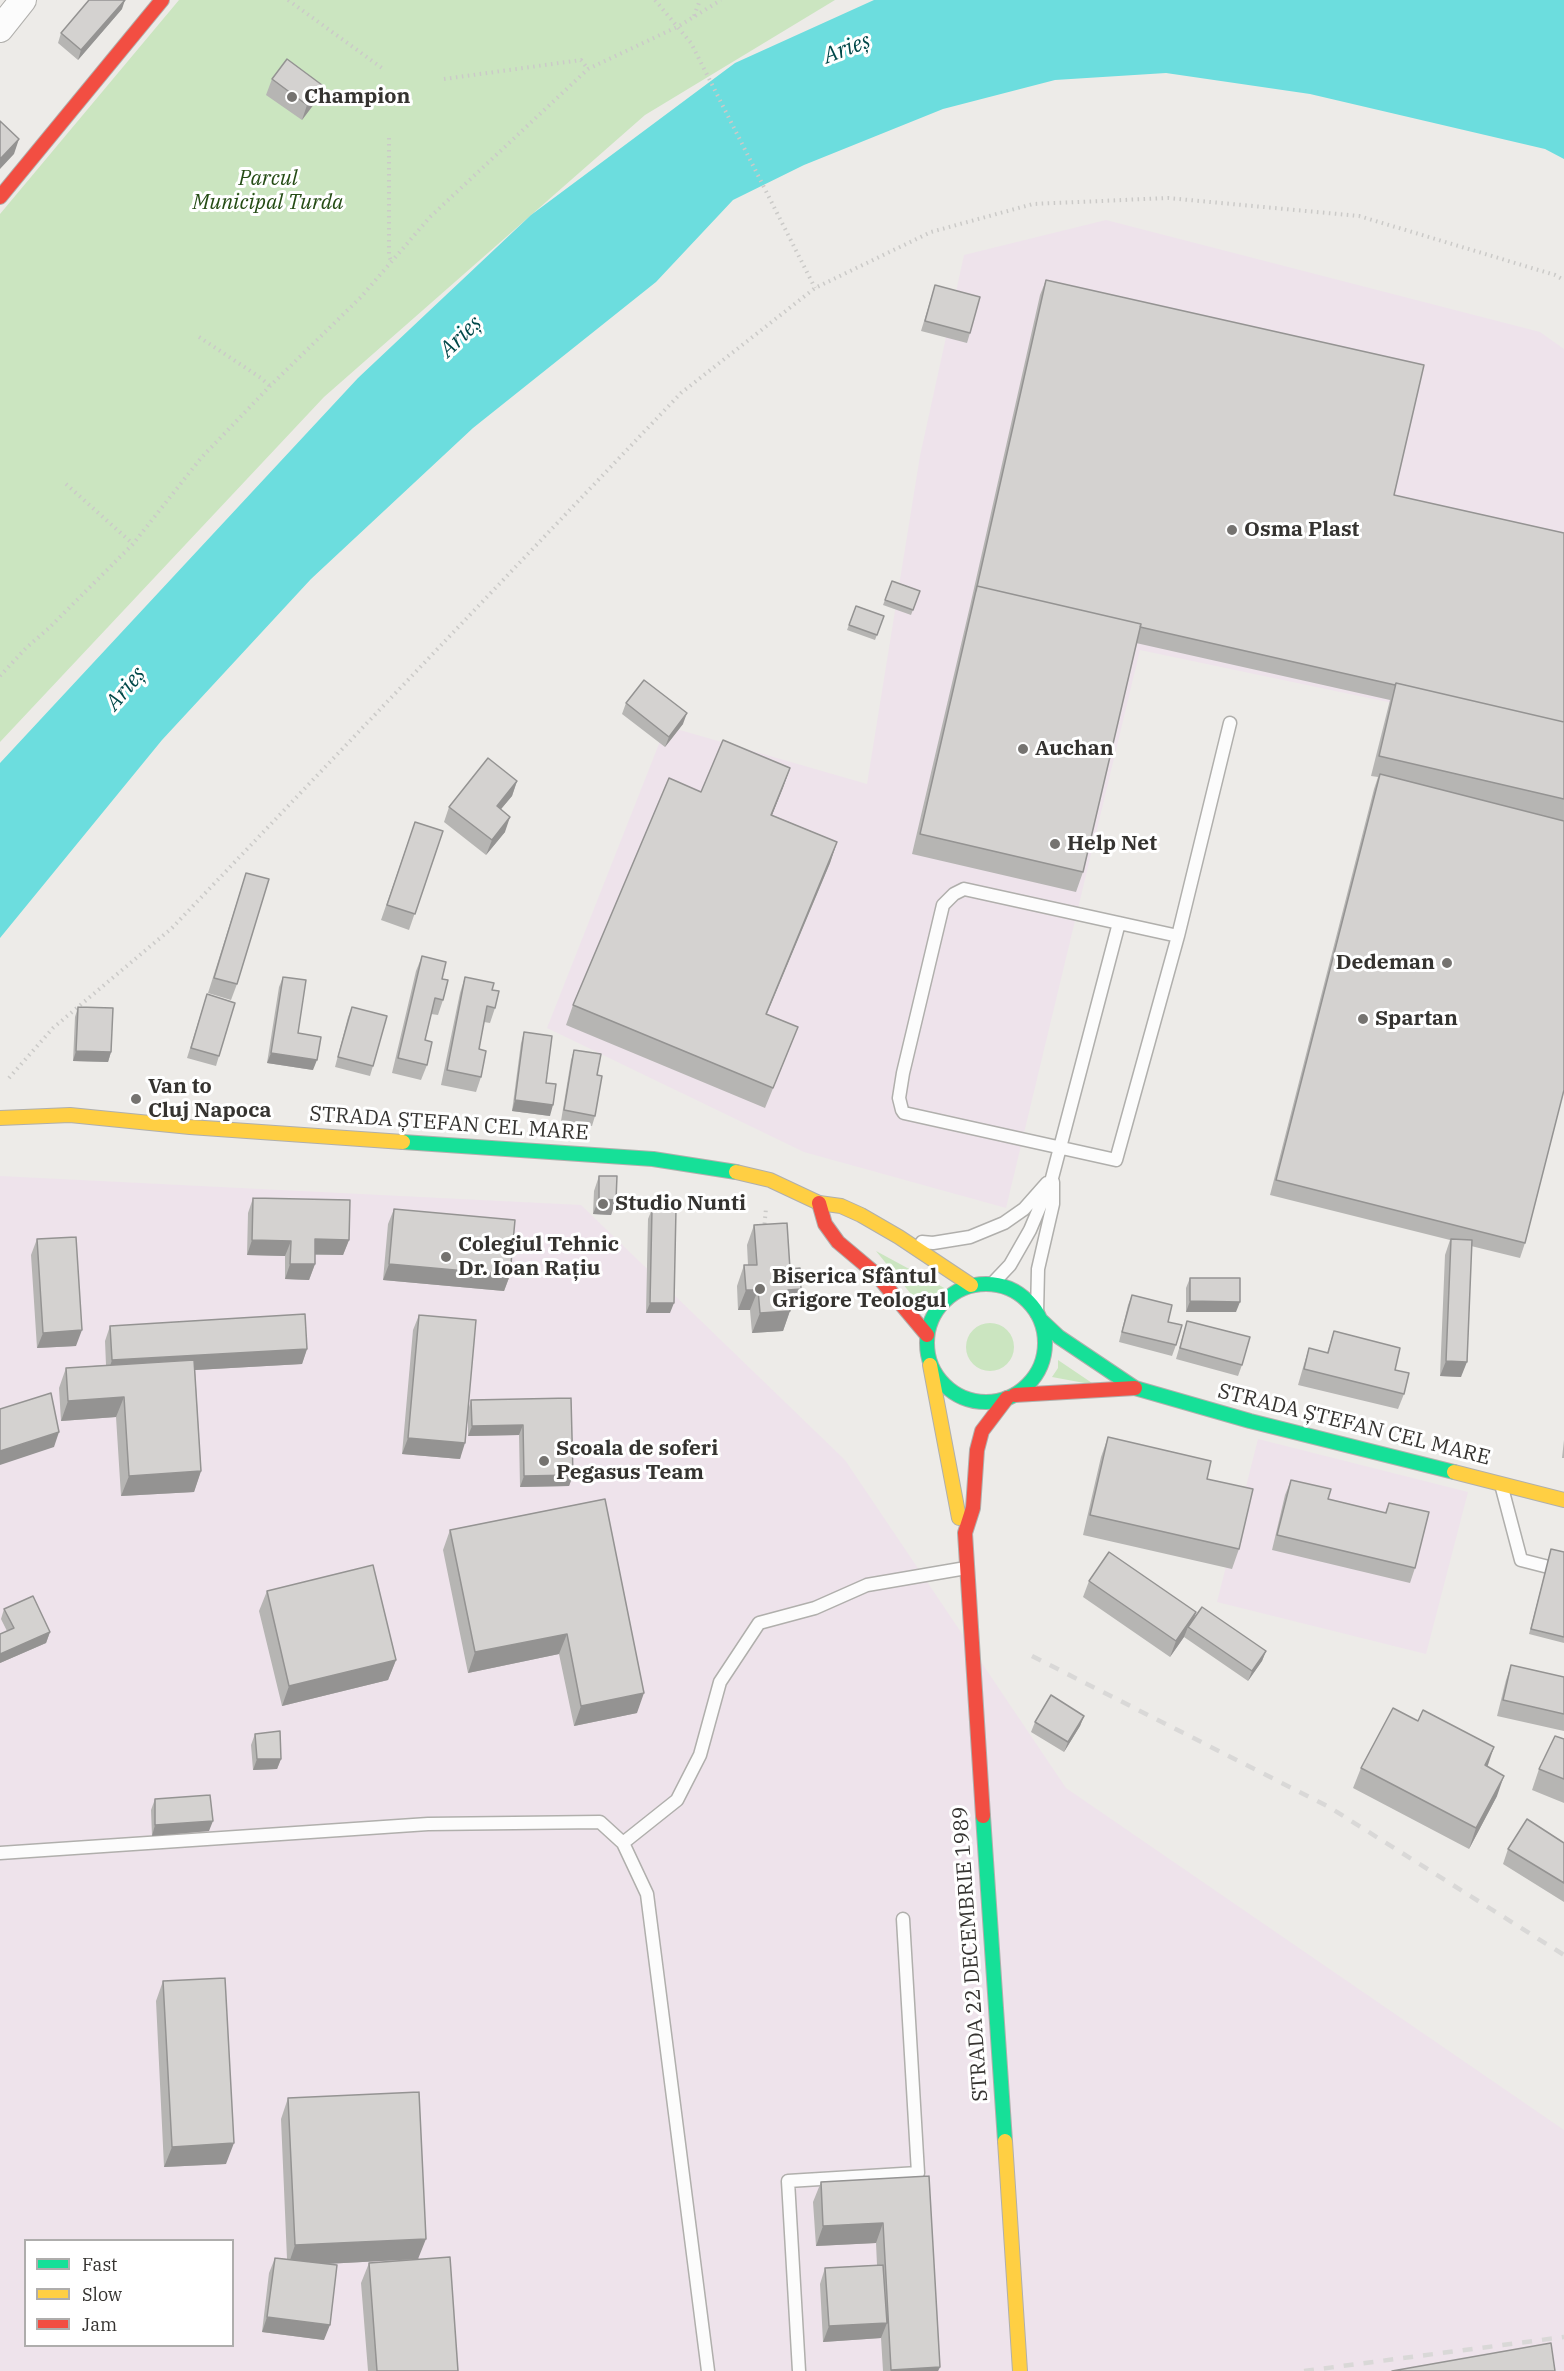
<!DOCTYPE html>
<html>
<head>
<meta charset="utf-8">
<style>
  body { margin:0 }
  #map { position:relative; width:1564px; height:2371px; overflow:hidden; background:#edebe8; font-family:"IBM Plex Serif",serif }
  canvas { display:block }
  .legend { position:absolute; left:24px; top:2239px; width:210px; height:108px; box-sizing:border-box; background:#fff; border:2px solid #aeadac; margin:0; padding:8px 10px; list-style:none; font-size:18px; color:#353330 }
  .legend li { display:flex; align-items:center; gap:12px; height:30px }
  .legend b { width:30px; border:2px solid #aeadac }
</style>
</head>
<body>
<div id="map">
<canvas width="1564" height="2371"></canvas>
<ul class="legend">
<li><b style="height:8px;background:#16e098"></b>Fast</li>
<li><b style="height:8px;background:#ffcf43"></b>Slow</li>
<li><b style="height:8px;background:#f24e42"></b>Jam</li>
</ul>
</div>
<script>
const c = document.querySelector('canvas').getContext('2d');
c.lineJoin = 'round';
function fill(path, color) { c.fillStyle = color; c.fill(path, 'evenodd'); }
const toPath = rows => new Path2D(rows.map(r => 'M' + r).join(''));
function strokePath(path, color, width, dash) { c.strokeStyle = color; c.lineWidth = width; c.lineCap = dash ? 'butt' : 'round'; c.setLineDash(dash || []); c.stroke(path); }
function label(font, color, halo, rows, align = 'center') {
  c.font = font + ' "IBM Plex Serif",serif'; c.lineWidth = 6; c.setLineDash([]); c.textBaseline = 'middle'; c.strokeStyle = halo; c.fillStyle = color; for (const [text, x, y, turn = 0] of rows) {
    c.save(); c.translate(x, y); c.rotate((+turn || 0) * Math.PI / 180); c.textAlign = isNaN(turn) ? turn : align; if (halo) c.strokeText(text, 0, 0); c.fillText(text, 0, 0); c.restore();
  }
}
fill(toPath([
  [1106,220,1540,332,1564,349,1564,739,1140,650,1006,1208,804,1152,547,1028,666,726,867,784,920,456,964,255],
  [0,1176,581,1205,845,1460,1066,1788,1564,2130,1564,2371,0,2371],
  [26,2240,232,2240,232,2346,26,2346],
  [1258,1439,1468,1492,1426,1654,1217,1602]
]), '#eee3eb');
fill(toPath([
  [179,0,835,0,645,115,324,397,0,742,0,214],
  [876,1251,948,1290,930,1298,924,1310],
  '966 1347a24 24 0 1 1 48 0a24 24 0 1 1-48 0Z',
  [1058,1360,1095,1385,1052,1377,1058,1368]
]), '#cbe5c0');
fill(toPath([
  [874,0,1564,0,1564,159,1545,149,1310,94,1166,73,1055,80,943,109,804,165,733,200,656,282,473,428,311,579,162,740,0,938,0,763,358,378,531,215,735,63]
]), '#6cddde');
const lane = toPath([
  [1178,936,964,889,954,894,943,905,903,1073,899,1098,902,1110,904,1113,1116,1160,1178,936,1230,723],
  [922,1242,933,1243,970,1237,1004,1223,1024,1209,1047,1183],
  [992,1284,1010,1265,1030,1230,1052,1178,1119,923],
  [1037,1314,1038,1269,1053,1204,1053,1182],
  [1502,1488,1521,1560,1564,1571],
  [623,1843,677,1800,700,1755,720,1682,759,1623,815,1608,867,1585,966,1568],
  [0,1853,428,1824,600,1822,623,1843,647,1894,708,2371],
  [799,2371,788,2181,918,2173,903,1919]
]);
const street = toPath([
  [0,29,23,0]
]);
const fast = toPath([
  [403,1142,653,1159,736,1172],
  '927 1343a59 59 0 1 1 118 0a59 59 0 1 1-118 0Z',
  [1042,1321,1059,1337,1135,1388,1250,1421,1454,1472],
  [983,1816,1005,2141]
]);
const slow = toPath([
  [0,1118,70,1115,190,1127,403,1142],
  [736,1172,770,1180,819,1203,841,1206,861,1215,899,1237,971,1285],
  [930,1365,959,1518],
  [1454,1472,1564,1500],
  [1005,2141,1020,2371]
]);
const jam = toPath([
  [0,197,162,0],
  [819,1203,825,1224,838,1242,876,1274,927,1335],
  [1015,1395,1135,1388],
  [983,1816,965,1533,973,1508,977,1450,982,1431,1007,1398]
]);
strokePath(lane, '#b0afac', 15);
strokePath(street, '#b0afac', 28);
strokePath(fast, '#b0afac', 16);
strokePath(slow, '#b0afac', 16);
strokePath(jam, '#b0afac', 16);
strokePath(toPath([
  [288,0,382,68],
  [655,0,691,43,815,288],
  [694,16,700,0],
  [444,79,581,60,588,69],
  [389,138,389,256,392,263],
  [199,337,261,378,270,386],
  [66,484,133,544],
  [0,676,26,648,49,628,133,544,201,458,270,386,361,297,430,217,588,69,679,26,721,0],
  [9,1078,53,1028,172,928,681,393,815,288,931,232,1033,204,1168,198,1359,216,1555,275,1564,280],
  [764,1230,766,1208]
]), '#cbcac8', 4, [1.5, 4.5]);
strokePath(lane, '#fcfcfc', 12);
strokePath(street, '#fcfcfc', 26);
strokePath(fast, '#16e098', 14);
strokePath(slow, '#ffcf43', 14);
strokePath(jam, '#f24e42', 14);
strokePath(toPath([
  [1032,1656,1329,1807,1564,1955],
  [1304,2371,1564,2337]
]), '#d9d8d7', 4.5, [10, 10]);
fill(toPath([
  [122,9,78,60,58,43,61,33],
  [272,79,322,85,317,100,302,120,266,95],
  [1046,280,1394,495,1564,533,1564,821,1525,1243,1520,1258,1471,1246,1461,1377,1440,1376,1445,1255,1450,1240,1270,1195,1374,789,1378,777,1371,776,1390,700,1136,643,1083,872,1076,892,912,854,970,606,1040,295],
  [935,285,970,333,967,343,921,331],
  [892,581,920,591,911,615,883,605],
  [856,606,884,616,875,640,847,630],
  [626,703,683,724,665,747,622,714],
  [790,768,772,815,837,842,830,863,767,1014,798,1027,790,1047,765,1108,566,1025,573,1005,701,792],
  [517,781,512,796,501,809,505,832,486,855,444,822,449,807],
  [415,822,443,831,409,930,381,920],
  [246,873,237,984,231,1000,208,993],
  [422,956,442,979,443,1000,438,1015,431,1014,425,1040,427,1065,421,1080,392,1073,416,971],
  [283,977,298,1033,313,1070,267,1063,279,987],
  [465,977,492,990,495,1008,490,1023,484,1022,479,1049,481,1077,476,1092,441,1085,460,993],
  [207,994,219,1056,216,1066,187,1058],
  [78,1007,111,1052,108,1062,73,1061,75,1017],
  [352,1007,373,1066,370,1076,335,1067,348,1017],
  [524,1032,546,1083,550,1116,512,1111,521,1043],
  [574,1050,597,1075,595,1116,592,1126,561,1121,571,1060],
  [599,1176,616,1200,611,1215,593,1214,594,1191],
  [253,1198,349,1240,343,1255,315,1255,315,1264,309,1280,285,1279,285,1256,247,1255,248,1213],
  [394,1209,510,1275,504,1291,383,1280,388,1224],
  [652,1209,670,1313,646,1313,648,1219],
  [754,1225,790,1269,794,1310,790,1310,783,1331,752,1333,750,1310,738,1310,737,1286,744,1265,748,1265,747,1245],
  [37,1239,76,1346,37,1348,31,1255],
  [1190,1278,1236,1312,1186,1312,1186,1288],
  [1132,1295,1168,1322,1176,1345,1172,1356,1119,1342,1128,1305],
  [419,1315,469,1407,471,1400,571,1398,573,1475,569,1486,520,1487,519,1435,468,1436,468,1419,460,1459,402,1454,413,1330],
  [1187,1321,1242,1365,1238,1376,1176,1359],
  [110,1326,307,1349,302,1364,195,1370,201,1471,194,1492,121,1496,116,1417,61,1421,59,1388,66,1368,106,1365,105,1341],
  [1334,1331,1395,1370,1404,1394,1398,1409,1298,1385,1304,1364,1309,1348,1327,1353],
  [1108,1437,1207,1479,1239,1549,1232,1569,1083,1535,1101,1457],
  [1564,1440,1564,1458,1562,1458],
  [1291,1480,1328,1499,1385,1513,1389,1503,1415,1568,1410,1583,1272,1550,1285,1495],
  [605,1499,637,1713,574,1726,559,1654,468,1673,443,1550,450,1530],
  [1551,1549,1564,1552,1564,1643,1529,1634],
  [1089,1581,1194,1617,1266,1651,1262,1661,1248,1681,1184,1637,1170,1657,1083,1597],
  [267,1591,396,1660,388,1680,282,1706,259,1611],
  [4,1609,50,1632,46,1643,0,1663,0,1634,7,1631,1,1619],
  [1511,1665,1564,1677,1564,1731,1497,1716,1506,1680],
  [1084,1716,1080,1726,1064,1752,1031,1732,1035,1722],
  [255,1734,281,1759,277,1769,253,1770,251,1745],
  [1564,1739,1564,1803,1532,1790,1539,1769],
  [1487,1767,1497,1796,1469,1849,1353,1788,1361,1768],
  [155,1799,209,1831,152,1836,151,1810],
  [1564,1843,1564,1902,1503,1864,1508,1849],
  [163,1981,226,2164,164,2167,156,2001],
  [288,2098,419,2259,458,2371,368,2371,361,2283,369,2263,400,2260,325,2264,324,2340,262,2332,269,2273,275,2258,287,2259,281,2119],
  [929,2176,940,2367,938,2371,883,2371,881,2338,823,2342,820,2284,825,2268,877,2265,876,2243,816,2246,813,2202,821,2182]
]), '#b6b5b3');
fill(toPath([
  [125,0,122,9,78,60,81,50],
  [322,85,317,100,302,120,307,105],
  [19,139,14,154,0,169,0,159],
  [687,713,683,724,665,747,669,737],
  [790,768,783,788,764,835,771,815],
  [517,781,512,796,491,821,497,806],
  [510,817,505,832,486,855,492,840],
  [837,842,830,863,758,1034,766,1014],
  [76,1051,111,1052,108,1062,73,1061],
  [271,1053,317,1060,313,1070,267,1063],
  [515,1100,553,1105,550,1116,512,1111],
  [599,1199,616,1200,611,1215,593,1214],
  [315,1239,349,1240,343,1255,310,1254],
  [252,1240,291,1241,285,1256,247,1255],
  [290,1264,315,1264,309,1280,285,1279],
  [389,1264,510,1275,504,1291,383,1280],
  [801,1289,794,1310,781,1310,788,1290],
  [746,1290,758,1290,750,1310,738,1310],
  [1190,1301,1240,1302,1236,1312,1186,1312],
  [650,1303,674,1303,670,1313,646,1313],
  [790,1311,783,1331,752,1333,760,1313],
  [82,1330,76,1346,37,1348,43,1333],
  [307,1349,302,1364,107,1375,112,1360],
  [1446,1361,1467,1362,1461,1377,1440,1376],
  [124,1397,116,1417,61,1421,68,1401],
  [523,1425,519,1435,468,1436,472,1426],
  [59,1432,54,1447,0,1465,0,1451],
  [408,1438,465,1443,460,1459,402,1454],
  [201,1471,194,1492,121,1496,129,1476],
  [573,1475,569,1486,520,1487,524,1476],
  [1196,1612,1191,1628,1188,1627,1184,1637,1170,1657,1176,1641],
  [50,1632,46,1643,0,1663,0,1654],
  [567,1634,559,1654,468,1673,475,1652],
  [1266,1651,1262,1661,1248,1681,1252,1671],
  [396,1660,388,1680,282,1706,289,1686],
  [644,1693,637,1713,574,1726,581,1706],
  [1084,1716,1080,1726,1064,1752,1068,1742],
  [1494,1747,1487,1768,1485,1765],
  [257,1759,281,1759,277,1769,253,1770],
  [1504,1776,1497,1796,1469,1849,1476,1828],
  [213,1821,209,1831,152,1836,155,1825],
  [234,2143,226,2164,164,2167,172,2147],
  [883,2223,876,2243,816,2246,823,2226],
  [426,2239,418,2259,288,2266,295,2245],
  [267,2317,330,2325,324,2340,262,2332],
  [887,2323,881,2338,823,2342,829,2326],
  [940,2367,938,2371,891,2371,891,2370]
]), '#949392');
const building = toPath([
  [89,0,125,0,81,50,61,33,89,0],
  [287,59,322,85,307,105,272,79,287,59],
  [0,121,19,139,0,159,0,121],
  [1046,280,1424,365,1394,495,1564,533,1564,722,1396,683,1395,685,1140,627,1141,624,977,586,976,591,1046,280],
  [935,285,980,297,970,333,925,321,935,285],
  [892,581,920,591,913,610,885,600,892,581],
  [977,586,1141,624,1083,872,920,834,977,586],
  [856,606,884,616,877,635,849,625,856,606],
  [644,680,687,713,669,737,626,703,644,680],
  [1396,683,1564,722,1564,799,1379,756,1396,683],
  [723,740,790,768,771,815,837,842,766,1014,798,1027,773,1088,573,1005,669,778,701,792,723,740],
  [488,758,517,781,497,806,510,817,492,840,449,807,488,758],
  [1380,774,1564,821,1564,1090,1525,1243,1276,1180,1380,774],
  [415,822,443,831,415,914,387,905,415,822],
  [246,873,269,879,237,984,214,978,246,873],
  [422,956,446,962,442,979,448,980,443,1000,435,998,425,1040,432,1042,427,1065,398,1058,422,956],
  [283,977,306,980,298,1033,321,1037,317,1060,271,1053,283,977],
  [465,977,494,983,492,990,499,991,495,1008,487,1006,479,1049,486,1051,481,1077,447,1070,465,977],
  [207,994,235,1003,219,1056,191,1048,207,994],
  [78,1007,113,1008,111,1052,76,1051,78,1007],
  [352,1007,387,1016,373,1066,338,1057,352,1007],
  [524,1032,552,1036,546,1083,556,1084,553,1105,515,1100,524,1032],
  [574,1050,601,1054,597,1075,602,1076,595,1116,564,1110,574,1050],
  [599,1176,617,1176,616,1200,599,1199,599,1176],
  [253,1198,350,1200,349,1240,315,1239,315,1264,290,1264,291,1241,252,1240,253,1198],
  [394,1209,515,1220,510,1275,389,1264,394,1209],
  [652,1209,676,1209,674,1303,650,1303,652,1209],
  [787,1223,790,1269,800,1268,801,1289,788,1290,790,1311,760,1313,758,1290,746,1290,744,1265,757,1265,754,1225,787,1223],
  [76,1237,82,1330,43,1333,37,1239,76,1237],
  [1451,1239,1472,1240,1467,1362,1446,1361,1451,1239],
  [1190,1278,1240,1278,1240,1302,1190,1301,1190,1278],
  [1132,1295,1172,1305,1168,1322,1182,1325,1176,1345,1122,1332,1132,1295],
  [305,1314,307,1349,112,1360,110,1326,305,1314],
  [419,1315,476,1320,465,1443,408,1438,419,1315],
  [1187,1321,1250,1337,1242,1365,1180,1348,1187,1321],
  [1334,1331,1400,1348,1395,1370,1409,1373,1404,1394,1304,1369,1309,1348,1328,1353,1334,1331],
  [194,1360,201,1471,129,1476,124,1397,68,1401,66,1368,194,1360],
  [51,1393,59,1432,0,1451,0,1409,51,1393],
  [571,1398,573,1475,524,1476,523,1425,472,1426,471,1400,571,1398],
  [1108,1437,1211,1461,1207,1479,1253,1489,1239,1549,1090,1515,1108,1437],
  [1291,1480,1331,1489,1328,1499,1386,1513,1389,1503,1429,1512,1415,1568,1277,1535,1291,1480],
  [605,1499,644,1693,581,1706,567,1634,475,1652,450,1530,605,1499],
  [1551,1549,1564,1552,1564,1637,1531,1629,1551,1549],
  [1109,1552,1196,1612,1176,1641,1089,1581,1109,1552],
  [373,1565,396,1660,289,1686,267,1591,373,1565],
  [33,1596,50,1632,0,1654,0,1634,14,1628,4,1609,33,1596],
  [1202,1607,1266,1651,1252,1671,1188,1627,1202,1607],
  [1511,1665,1564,1677,1564,1714,1503,1700,1511,1665],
  [1051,1695,1084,1716,1068,1742,1035,1722,1051,1695],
  [1393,1708,1418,1721,1423,1710,1494,1747,1485,1765,1504,1776,1476,1828,1361,1768,1393,1708],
  [280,1731,281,1759,257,1759,255,1734,280,1731],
  [1555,1736,1564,1739,1564,1779,1539,1769,1555,1736],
  [210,1795,213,1821,155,1825,155,1799,210,1795],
  [1527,1819,1564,1843,1564,1883,1508,1849,1527,1819],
  [225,1978,234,2143,172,2147,163,1981,225,1978],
  [419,2092,426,2239,295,2245,288,2098,419,2092],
  [929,2176,940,2367,891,2370,883,2223,823,2226,821,2182,929,2176],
  [450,2257,458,2371,377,2371,369,2263,450,2257],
  [275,2258,337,2265,330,2325,267,2317,275,2258],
  [883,2265,887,2323,829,2326,825,2268,883,2265],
  [1551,2343,1555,2371,1392,2371,1551,2343]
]);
fill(building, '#d4d2d0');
strokePath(building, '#949392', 1.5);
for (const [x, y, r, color] of [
  [292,97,6,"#757370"],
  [1232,530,6,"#757370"],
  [1023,749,6,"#757370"],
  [1055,844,6,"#757370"],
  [1447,963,6,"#757370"],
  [1363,1019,6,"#757370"],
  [136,1099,6,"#757370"],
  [603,1204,6,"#757370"],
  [446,1257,6,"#757370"],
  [760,1289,6,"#757370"],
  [544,1461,6,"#757370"]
]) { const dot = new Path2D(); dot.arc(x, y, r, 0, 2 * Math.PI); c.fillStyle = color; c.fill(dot); strokePath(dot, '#fff', 2); }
label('bold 21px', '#353330', '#fff', [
  ["Champion",304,97],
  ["Osma Plast",1244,530],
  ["Auchan",1035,749],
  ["Help Net",1067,844],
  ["Dedeman",1435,963,"right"],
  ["Spartan",1375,1019],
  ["Van to",148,1087],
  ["Cluj Napoca",148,1111],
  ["Studio Nunti",615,1204],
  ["Colegiul Tehnic",458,1245],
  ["Dr. Ioan Rațiu",458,1269],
  ["Biserica Sfântul",772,1277],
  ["Grigore Teologul",772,1301],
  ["Scoala de soferi",556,1449],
  ["Pegasus Team",556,1473]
], 'left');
label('italic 21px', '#254c15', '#fff', [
  ["Parcul",268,179],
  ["Municipal Turda",268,203]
]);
label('21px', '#353330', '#fff', [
  ["STRADA ȘTEFAN CEL MARE",449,1124,4],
  ["STRADA ȘTEFAN CEL MARE",1354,1425,14],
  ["STRADA 22 DECEMBRIE 1989",971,1954,-94]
]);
label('italic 22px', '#004849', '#fff', [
  ["Arieș",847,49,-21],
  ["Arieș",461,337,-44],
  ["Arieș",126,689,-50]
]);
</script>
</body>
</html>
